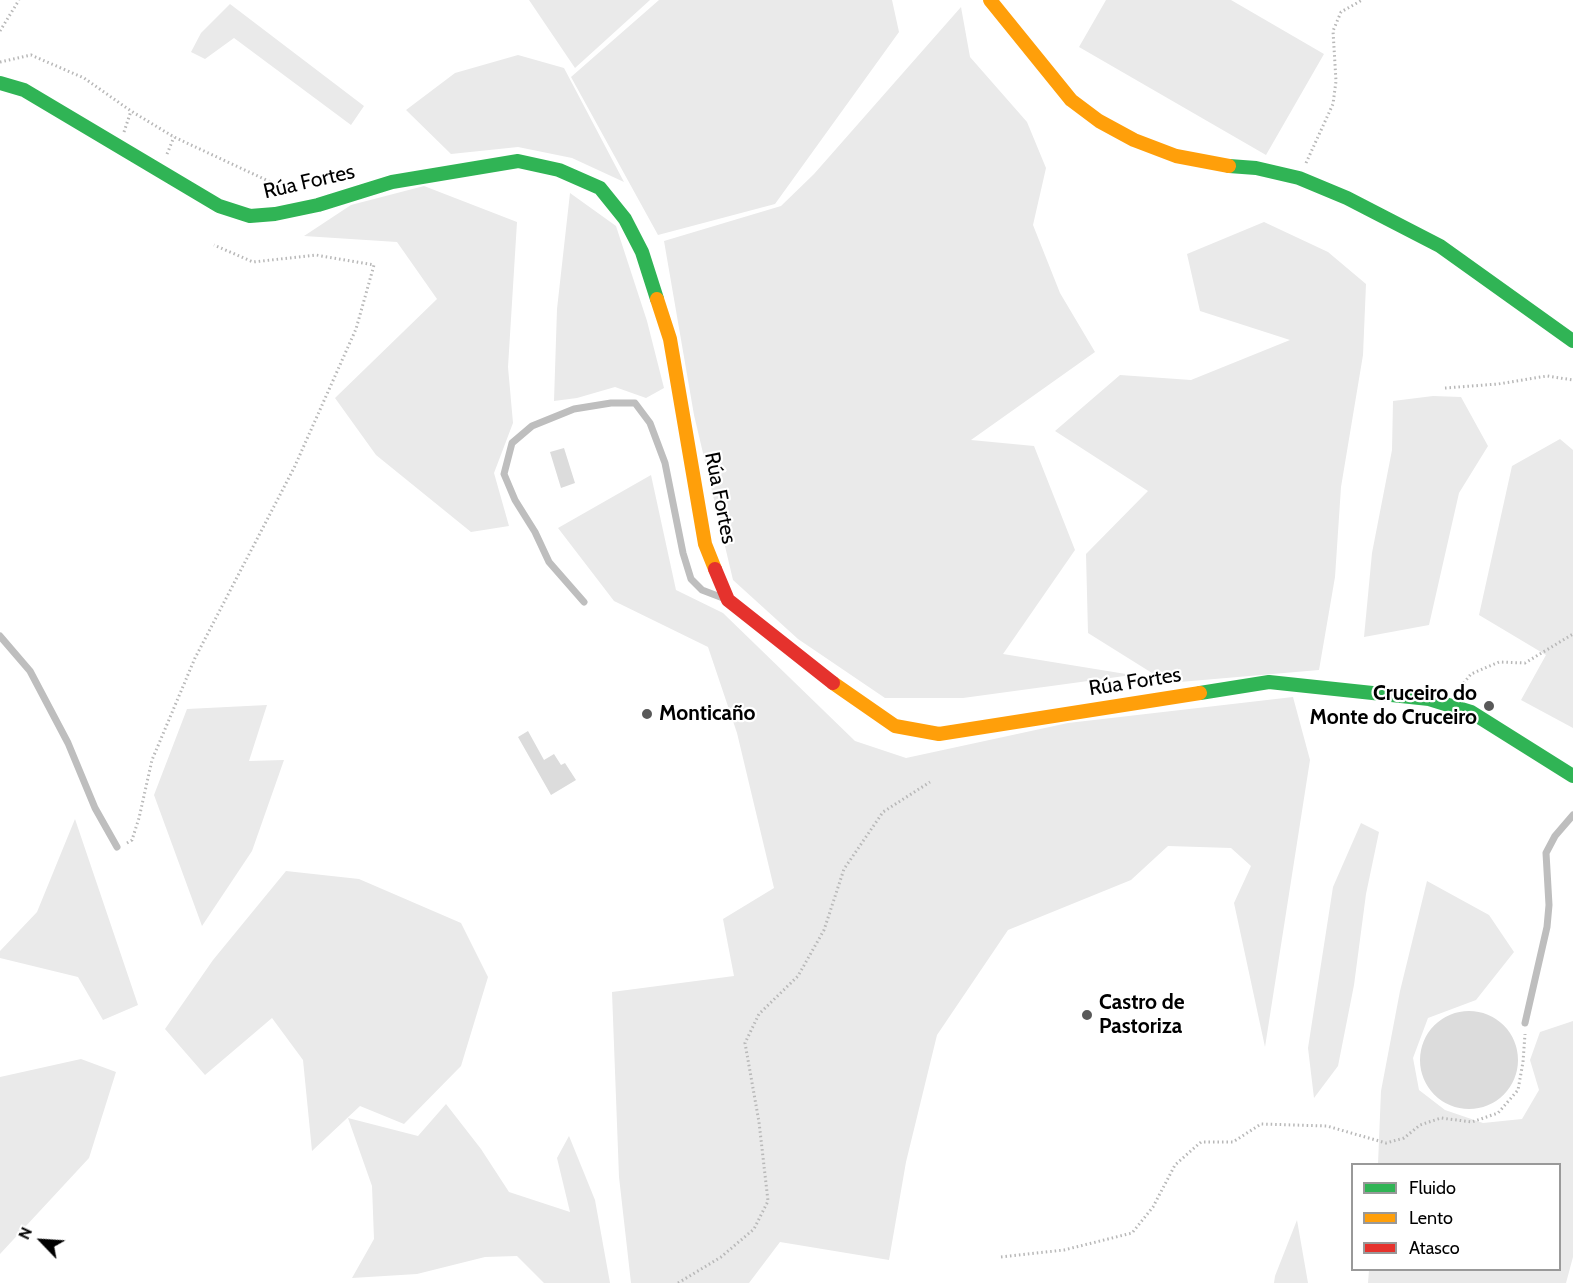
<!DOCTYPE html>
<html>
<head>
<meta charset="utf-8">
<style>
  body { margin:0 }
  #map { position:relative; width:1573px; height:1283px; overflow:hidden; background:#fff; font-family:Cabin,sans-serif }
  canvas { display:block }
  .legend { position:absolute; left:1351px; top:1163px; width:210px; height:108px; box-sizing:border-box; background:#fff; border:2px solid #999; margin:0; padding:8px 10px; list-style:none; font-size:18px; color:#000 }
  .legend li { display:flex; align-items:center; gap:12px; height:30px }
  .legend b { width:30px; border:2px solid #999 }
  .north { position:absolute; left:12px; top:1211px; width:60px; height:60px; -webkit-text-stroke:4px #fff; paint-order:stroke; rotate:295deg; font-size:16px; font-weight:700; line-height:24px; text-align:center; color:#000 }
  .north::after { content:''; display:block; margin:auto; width:21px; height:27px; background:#000; clip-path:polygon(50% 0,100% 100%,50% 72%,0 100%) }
</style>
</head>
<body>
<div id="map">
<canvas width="1573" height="1283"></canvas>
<ul class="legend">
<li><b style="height:8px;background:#30b455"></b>Fluido</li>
<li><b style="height:8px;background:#ff9f0a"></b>Lento</li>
<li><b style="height:8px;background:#e5322d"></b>Atasco</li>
</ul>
<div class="north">N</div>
</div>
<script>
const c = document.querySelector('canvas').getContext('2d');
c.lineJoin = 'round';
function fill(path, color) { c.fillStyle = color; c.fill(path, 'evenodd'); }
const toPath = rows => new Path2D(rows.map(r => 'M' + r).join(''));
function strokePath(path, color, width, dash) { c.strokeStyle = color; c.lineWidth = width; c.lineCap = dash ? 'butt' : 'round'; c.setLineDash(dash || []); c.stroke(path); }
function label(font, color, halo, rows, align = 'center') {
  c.font = font + ' Cabin,sans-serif'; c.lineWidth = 4.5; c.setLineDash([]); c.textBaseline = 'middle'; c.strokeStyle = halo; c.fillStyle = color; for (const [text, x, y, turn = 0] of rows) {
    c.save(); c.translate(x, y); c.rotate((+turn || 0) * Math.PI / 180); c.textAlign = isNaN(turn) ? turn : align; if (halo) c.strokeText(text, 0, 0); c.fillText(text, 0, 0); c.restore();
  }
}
fill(toPath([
  [529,0,650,0,575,68],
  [659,0,892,0,899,32,775,204,658,235,571,77],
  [1106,0,1231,0,1324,54,1266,155,1079,47],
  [230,4,364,106,351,125,234,38,205,59,191,52,201,33],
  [961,7,970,57,1027,122,1046,168,1033,225,1060,293,1095,352,971,440,1034,446,1075,550,1003,654,1132,675,963,698,885,698,798,639,733,580,694,415,664,241,781,206,814,174],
  [518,55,564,68,624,182,572,158,518,147,451,154,406,110,455,73],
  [424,186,517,222,508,367,513,423,494,473,509,526,471,532,376,455,335,398,437,299,397,242,304,236,351,205],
  [570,193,616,226,647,321,664,388,646,398,615,387,577,398,554,401,557,309],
  [1264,222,1328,252,1366,284,1363,355,1341,487,1335,577,1319,670,1168,683,1088,633,1086,554,1148,491,1055,431,1120,375,1191,380,1290,340,1200,311,1187,254],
  [1433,396,1461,397,1488,446,1459,493,1429,625,1364,637,1372,553,1392,450,1393,401],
  [1560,439,1573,450,1573,728,1521,700,1546,655,1479,615,1512,466],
  [651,475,676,590,723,613,855,741,906,758,1068,723,1293,697,1310,760,1265,1047,1234,903,1251,866,1231,848,1168,846,1131,880,1008,930,937,1035,906,1162,889,1260,780,1242,749,1283,631,1283,619,1177,612,992,734,976,723,919,774,888,737,733,708,647,614,601,558,528],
  [267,705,249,761,284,760,252,851,202,926,154,795,187,709],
  [75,819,138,1005,103,1020,78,977,0,958,0,951,37,912],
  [1361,823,1379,832,1366,894,1354,985,1338,1066,1314,1098,1308,1048,1333,887],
  [286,871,359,879,461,923,488,977,461,1066,404,1124,360,1106,312,1151,303,1060,272,1018,205,1075,165,1029,213,960],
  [1427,881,1489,915,1514,952,1476,1000,1428,1018,1413,1058,1419,1090,1445,1110,1483,1123,1522,1119,1539,1090,1530,1060,1540,1032,1573,1021,1573,1257,1566,1283,1368,1283,1369,1270,1560,1270,1560,1164,1378,1164,1381,1091,1400,991],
  [81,1059,116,1072,89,1158,0,1254,0,1077],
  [446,1104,481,1149,509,1192,570,1212,557,1158,569,1136,595,1200,610,1283,544,1283,517,1256,485,1257,417,1274,352,1278,374,1239,372,1186,348,1118,418,1136],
  [1297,1220,1308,1283,1274,1283,1275,1276]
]), '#eaeaea');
fill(toPath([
  [564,448,575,483,561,488,550,452],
  [528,731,544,760,554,754,561,765,565,763,576,780,551,795,518,737],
  '1420 1060a49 49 0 1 1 98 0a49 49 0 1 1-98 0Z'
]), '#dcdcdc');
strokePath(toPath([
  [0,31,19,0],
  [0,62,31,55,84,78,131,111,174,137,292,192],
  [124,132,131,111],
  [167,154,174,137],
  [1306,163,1333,104,1336,81,1333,31,1341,12,1362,0],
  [1445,388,1498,384,1547,376,1573,380],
  [1458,690,1471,674,1499,662,1525,663,1573,634],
  [127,843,132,840,139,818,152,760,195,658,294,468,356,329,374,265,316,255,253,262,214,245],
  [1001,1257,1064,1250,1132,1233,1153,1207,1175,1165,1201,1142,1233,1142,1261,1124,1327,1126,1386,1143,1404,1138,1420,1125,1441,1118,1472,1122,1498,1113,1518,1090,1523,1062,1525,1034],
  [678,1283,721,1257,754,1229,768,1201,759,1122,745,1043,759,1014,798,976,824,930,844,869,883,812,930,782]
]), '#b8b8b8', 3, [1.5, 3]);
strokePath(toPath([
  [584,602,549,562,535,532,515,500,504,474,512,443,532,426,574,409,611,403,635,403,650,423,665,463,683,553,691,579,702,590,723,598],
  [0,636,30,671,68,743,95,808,117,847],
  [1525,1023,1547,927,1549,905,1546,853,1555,836,1573,815]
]), '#bebebe', 7);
strokePath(toPath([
  [0,83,24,90,219,206,250,216,275,214,318,205,392,182,518,161,559,170,600,188,625,219,642,252,657,299],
  [1229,166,1256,168,1299,178,1347,198,1440,246,1573,341],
  [1200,693,1269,682,1429,699,1471,712,1573,776]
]), '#30b455', 14);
strokePath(toPath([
  [990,0,1071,100,1099,121,1134,140,1176,156,1229,166],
  [657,299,670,339,705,544,715,569],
  [833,683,895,726,939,734,1200,693]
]), '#ff9f0a', 14);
strokePath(toPath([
  [715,569,728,600,833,683]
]), '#e5322d', 14);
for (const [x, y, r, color] of [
  [1489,706,6,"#595959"],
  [647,714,6,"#595959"],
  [1087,1015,6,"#595959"]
]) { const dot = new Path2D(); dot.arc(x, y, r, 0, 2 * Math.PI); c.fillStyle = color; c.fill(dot); strokePath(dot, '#fff', 2); }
label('21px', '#000', '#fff', [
  ["Rúa Fortes",309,182,-13],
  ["Rúa Fortes",720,498,79],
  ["Rúa Fortes",1135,682,-9]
]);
label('bold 21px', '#000', '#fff', [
  ["Cruceiro do",1477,694,"right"],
  ["Monte do Cruceiro",1477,718,"right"],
  ["Monticaño",659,714],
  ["Castro de",1099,1003],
  ["Pastoriza",1099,1027]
], 'left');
</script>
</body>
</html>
